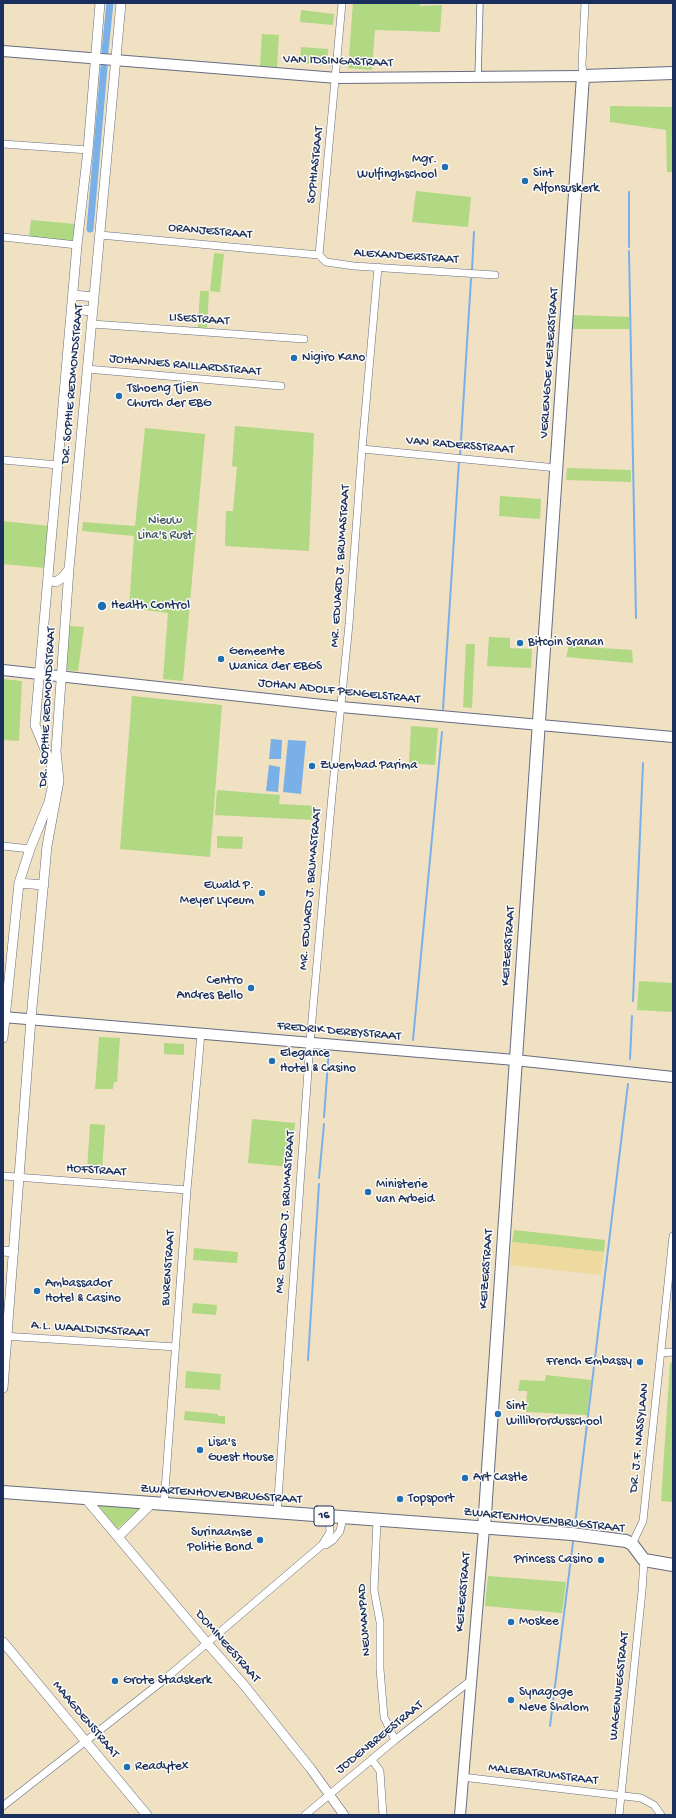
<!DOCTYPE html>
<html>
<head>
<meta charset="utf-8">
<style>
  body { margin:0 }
  #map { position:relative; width:676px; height:1818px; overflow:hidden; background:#f0e1c2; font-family:"Gochi Hand",sans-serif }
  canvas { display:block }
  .frame { position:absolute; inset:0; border:4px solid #1b2f5e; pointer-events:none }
</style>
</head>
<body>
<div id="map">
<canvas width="676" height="1818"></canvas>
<div class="frame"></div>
</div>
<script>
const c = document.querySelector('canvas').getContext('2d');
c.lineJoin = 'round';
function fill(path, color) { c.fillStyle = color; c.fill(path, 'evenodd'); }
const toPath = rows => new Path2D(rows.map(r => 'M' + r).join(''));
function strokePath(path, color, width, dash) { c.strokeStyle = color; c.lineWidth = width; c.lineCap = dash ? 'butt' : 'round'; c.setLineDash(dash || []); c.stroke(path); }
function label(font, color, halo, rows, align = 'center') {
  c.font = font + ' "Gochi Hand",sans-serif'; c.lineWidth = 3; c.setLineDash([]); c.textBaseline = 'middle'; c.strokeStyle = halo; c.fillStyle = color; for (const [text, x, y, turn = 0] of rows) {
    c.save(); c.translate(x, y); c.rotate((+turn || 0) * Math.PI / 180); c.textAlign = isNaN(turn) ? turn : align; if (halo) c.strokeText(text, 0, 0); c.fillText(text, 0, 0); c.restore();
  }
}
fill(toPath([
  [353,3,420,3,420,6,442,5,440,32,375,30,372,70,348,68],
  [301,10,334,14,333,25,300,22],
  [262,34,279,35,277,67,260,66],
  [301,47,328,49,327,65,300,63],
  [610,106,673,107,673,172,667,172,666,130,610,122],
  [416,191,471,197,468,227,412,222],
  [31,220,76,224,75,236,73,240,69,241,29,237],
  [214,253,224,254,220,292,210,291],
  [200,291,209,291,207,328,198,327],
  [572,315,629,317,629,329,570,329],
  [235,426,314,433,309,551,225,546,226,511,233,511,237,467,232,466],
  [145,428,205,434,183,681,163,679,168,613,129,608,134,536,82,531,83,522,135,526],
  [567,468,631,470,631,482,566,480],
  [500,496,541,499,540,519,499,516],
  [3,521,49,526,45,568,3,564],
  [69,626,84,627,78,671,65,670],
  [489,637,510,638,510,648,532,649,531,668,487,666],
  [466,644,475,644,472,708,463,707],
  [569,646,632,650,633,663,566,657],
  [3,679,22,681,19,741,3,740],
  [132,696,222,705,210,857,120,849],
  [411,726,438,728,435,765,409,763],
  [217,790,280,795,279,804,316,806,315,820,215,815],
  [217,836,243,837,242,849,217,848],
  [639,981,673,983,673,1012,637,1010],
  [99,1037,120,1038,117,1082,114,1082,113,1089,95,1089],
  [164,1043,184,1044,184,1055,164,1054],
  [252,1119,295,1123,291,1167,248,1163],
  [90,1124,105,1125,102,1171,87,1170],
  [514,1230,605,1240,604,1252,512,1242],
  [194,1248,238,1252,237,1263,193,1260],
  [193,1303,217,1305,216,1315,192,1313],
  [673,1362,673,1502,661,1501,670,1363],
  [186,1371,221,1374,220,1390,185,1388],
  [546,1375,591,1380,587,1415,526,1412,527,1391,518,1391,520,1380,545,1381],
  [185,1411,218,1414,218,1416,225,1416,225,1424,184,1420],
  [98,1505,141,1508,117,1529],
  [488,1576,566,1582,562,1613,485,1606]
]), '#b1d882');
fill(toPath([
  [512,1242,604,1252,601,1275,510,1265]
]), '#eeda9e');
fill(toPath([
  [271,739,282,740,281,759,269,759],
  [288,740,306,741,301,794,283,792],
  [269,765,280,767,278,792,266,791]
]), '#79b0e8');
strokePath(toPath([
  [629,192,629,247],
  [629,251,636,618],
  [472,270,474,232],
  [460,456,471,279],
  [443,709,459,461],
  [633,1001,643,763],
  [413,1040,442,732],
  [630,1059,632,1016],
  [324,1117,329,1049],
  [319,1178,324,1124],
  [308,1360,319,1184],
  [575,1524,628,1084],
  [550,1726,573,1542]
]), '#79b0e8', 2);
strokePath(toPath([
  [105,51,110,3],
  [90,229,104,67]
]), '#79b0e8', 7);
const pedestrian = toPath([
  [478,78,480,3]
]);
const minor = toPath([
  [583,76,582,64,585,3],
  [3,144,88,150],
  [100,235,319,255],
  [3,237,77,245],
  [319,255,342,3],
  [319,255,326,262,354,266,495,275],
  [92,324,304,339],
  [87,369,281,386],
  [362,449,557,468],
  [3,460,58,465],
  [3,846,30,849],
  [3,1176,187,1190],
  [3,1336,176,1347],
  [662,1353,673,1352],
  [164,1504,187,1190,201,1034],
  [277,1513,310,1042,332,795,349,624,362,449,378,267],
  [377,1520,374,1590,380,1622,380,1669,384,1717,395,1740],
  [632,1544,643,1521,673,1236],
  [322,1545,330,1532,329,1517],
  [372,1760,380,1771,383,1815],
  [462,1777,641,1798,654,1805,661,1815],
  [3,1806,165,1679,322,1545,326,1545,333,1540,340,1531,343,1518],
  [305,1815,395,1740,470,1681],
  [619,1815,642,1591,644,1560]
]);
const tertiary = toPath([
  [73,295,94,297],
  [72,309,93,311],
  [48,580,56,582,63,577,69,569],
  [19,883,44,885],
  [3,1038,19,883,30,849,49,802,52,788,51,764,35,725,77,245,88,150,100,3],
  [3,1251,14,1252],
  [3,1388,31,1019,47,846,59,781,56,751,69,569,121,3],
  [86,1499,207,1643,244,1685,311,1769,344,1815],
  [118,1537,151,1504],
  [3,1642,147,1815]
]);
const secondary = toPath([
  [3,51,337,78,583,76],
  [3,670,341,707,673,737],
  [3,1017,515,1060,673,1077],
  [460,1815,484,1528]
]);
const primary = toPath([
  [3,1492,572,1534,626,1541,632,1544,644,1560,673,1565],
  [484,1528,583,76,673,73]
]);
strokePath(pedestrian, '#666d81', 7);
strokePath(minor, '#666d81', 8);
strokePath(tertiary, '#666d81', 10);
strokePath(secondary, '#666d81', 12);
strokePath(primary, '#666d81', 14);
strokePath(pedestrian, '#fff', 5.5);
strokePath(minor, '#fff', 7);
strokePath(tertiary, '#fff', 9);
strokePath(secondary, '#fff', 10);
strokePath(primary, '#fff', 12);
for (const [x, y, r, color] of [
  [445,167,4,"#1f6fb2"],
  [525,181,4,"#1f6fb2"],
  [294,358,4,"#1f6fb2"],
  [119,396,4,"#1f6fb2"],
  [102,606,5,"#1f6fb2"],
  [520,643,4,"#1f6fb2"],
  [221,659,4,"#1f6fb2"],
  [312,766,4,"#1f6fb2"],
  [262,893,4,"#1f6fb2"],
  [251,988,4,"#1f6fb2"],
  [272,1061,4,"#1f6fb2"],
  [368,1192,4,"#1f6fb2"],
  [37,1291,4,"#1f6fb2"],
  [640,1362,4,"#1f6fb2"],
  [498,1414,4,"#1f6fb2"],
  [200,1450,4,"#1f6fb2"],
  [465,1478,4,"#1f6fb2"],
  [400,1499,4,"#1f6fb2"],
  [260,1540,4,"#1f6fb2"],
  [601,1560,4,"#1f6fb2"],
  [511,1622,4,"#1f6fb2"],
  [115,1681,4,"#1f6fb2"],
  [511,1700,4,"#1f6fb2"],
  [127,1767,4,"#1f6fb2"]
]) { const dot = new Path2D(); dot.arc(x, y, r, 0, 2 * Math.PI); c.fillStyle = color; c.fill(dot); strokePath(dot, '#fdfcf7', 1.5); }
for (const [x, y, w] of [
  [324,1516,20]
]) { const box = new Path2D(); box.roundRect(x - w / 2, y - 10, w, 20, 3); c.fillStyle = '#fdfcf7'; c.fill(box); strokePath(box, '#1b2f5e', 1); }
label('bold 12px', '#1b2f5e', null, [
  ["16",324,1516]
]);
label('13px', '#1b2f5e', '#fdfcf7', [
  ["VAN IDSINGASTRAAT",338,62,2],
  ["SOPHIASTRAAT",316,165,-84],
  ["ORANJESTRAAT",210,232,5],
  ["ALEXANDERSTRAAT",406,257,4],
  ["LISESTRAAT",199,320,4],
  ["VERLENGDE KEIZERSTRAAT",550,363,-86],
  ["JOHANNES RAILLARDSTRAAT",185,366,5],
  ["DR. SOPHIE REDMONDSTRAAT",73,384,-85],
  ["VAN RADERSSTRAAT",460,446,5],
  ["MR. EDUARD J. BRUMASTRAAT",341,566,-86],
  ["JOHAN ADOLF PENGELSTRAAT",339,692,6],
  ["DR. SOPHIE REDMONDSTRAAT",48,707,-87],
  ["MR. EDUARD J. BRUMASTRAAT",311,889,-85],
  ["KEIZERSTRAAT",509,946,-86],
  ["FREDRIK DERBYSTRAAT",339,1032,5],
  ["HOFSTRAAT",96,1171,4],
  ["MR. EDUARD J. BRUMASTRAAT",286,1212,-86],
  ["BURENSTRAAT",169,1268,-86],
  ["KEIZERSTRAAT",487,1269,-86],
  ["A.L. WAALDIJKSTRAAT",90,1330,4],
  ["DR. J.F. NASSYLAAN",640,1438,-84],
  ["ZWARTENHOVENBRUGSTRAAT",221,1495,4],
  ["ZWARTENHOVENBRUGSTRAAT",544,1521,6],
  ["KEIZERSTRAAT",464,1592,-85],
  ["NEUMANPAD",365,1620,-94],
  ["DOMINEESTRAAT",227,1647,49],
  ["WAGENWEGSTRAAT",620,1686,-84],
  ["MAAGDENSTRAAT",85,1720,50],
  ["JODENBREESTRAAT",380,1738,-39],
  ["MALEBATRUMSTRAAT",543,1775,7]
]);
label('13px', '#1b2f5e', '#fdfcf7', [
  ["Mgr.",437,160,"right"],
  ["Wulfinghschool",437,175,"right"],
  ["Sint",533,174],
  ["Alfonsuskerk",533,189],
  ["Nigiro Kano",302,358],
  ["Tshoeng Tjien",127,389],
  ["Church der EBG",127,404],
  ["Health Control",111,606],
  ["Bitcoin Sranan",528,643],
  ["Gemeente",229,652],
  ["Wanica der EBGS",229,667],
  ["Zwembad Parima",320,766],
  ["Ewald P.",254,886,"right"],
  ["Meyer Lyceum",254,901,"right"],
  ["Centro",243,981,"right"],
  ["Andres Bello",243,996,"right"],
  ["Elegance",280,1054],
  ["Hotel & Casino",280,1069],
  ["Ministerie",376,1185],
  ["van Arbeid",376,1200],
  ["Ambassador",45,1284],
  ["Hotel & Casino",45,1299],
  ["French Embassy",632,1362,"right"],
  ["Sint",506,1407],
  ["Willibrordusschool",506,1422],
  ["Lisa's",208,1443],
  ["Guest House",208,1458],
  ["Art Castle",473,1478],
  ["Topsport",408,1499],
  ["Surinaamse",252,1533,"right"],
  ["Politie Bond",252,1548,"right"],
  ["Princess Casino",593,1560,"right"],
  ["Moskee",519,1622],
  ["Grote Stadskerk",123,1681],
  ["Synagoge",519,1693],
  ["Neve Shalom",519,1708],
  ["Readytex",135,1767]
], 'left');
label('13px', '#405967', '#fdfcf7', [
  ["Nieuw",165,521],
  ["Lina's Rust",165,536]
]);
</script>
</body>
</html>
